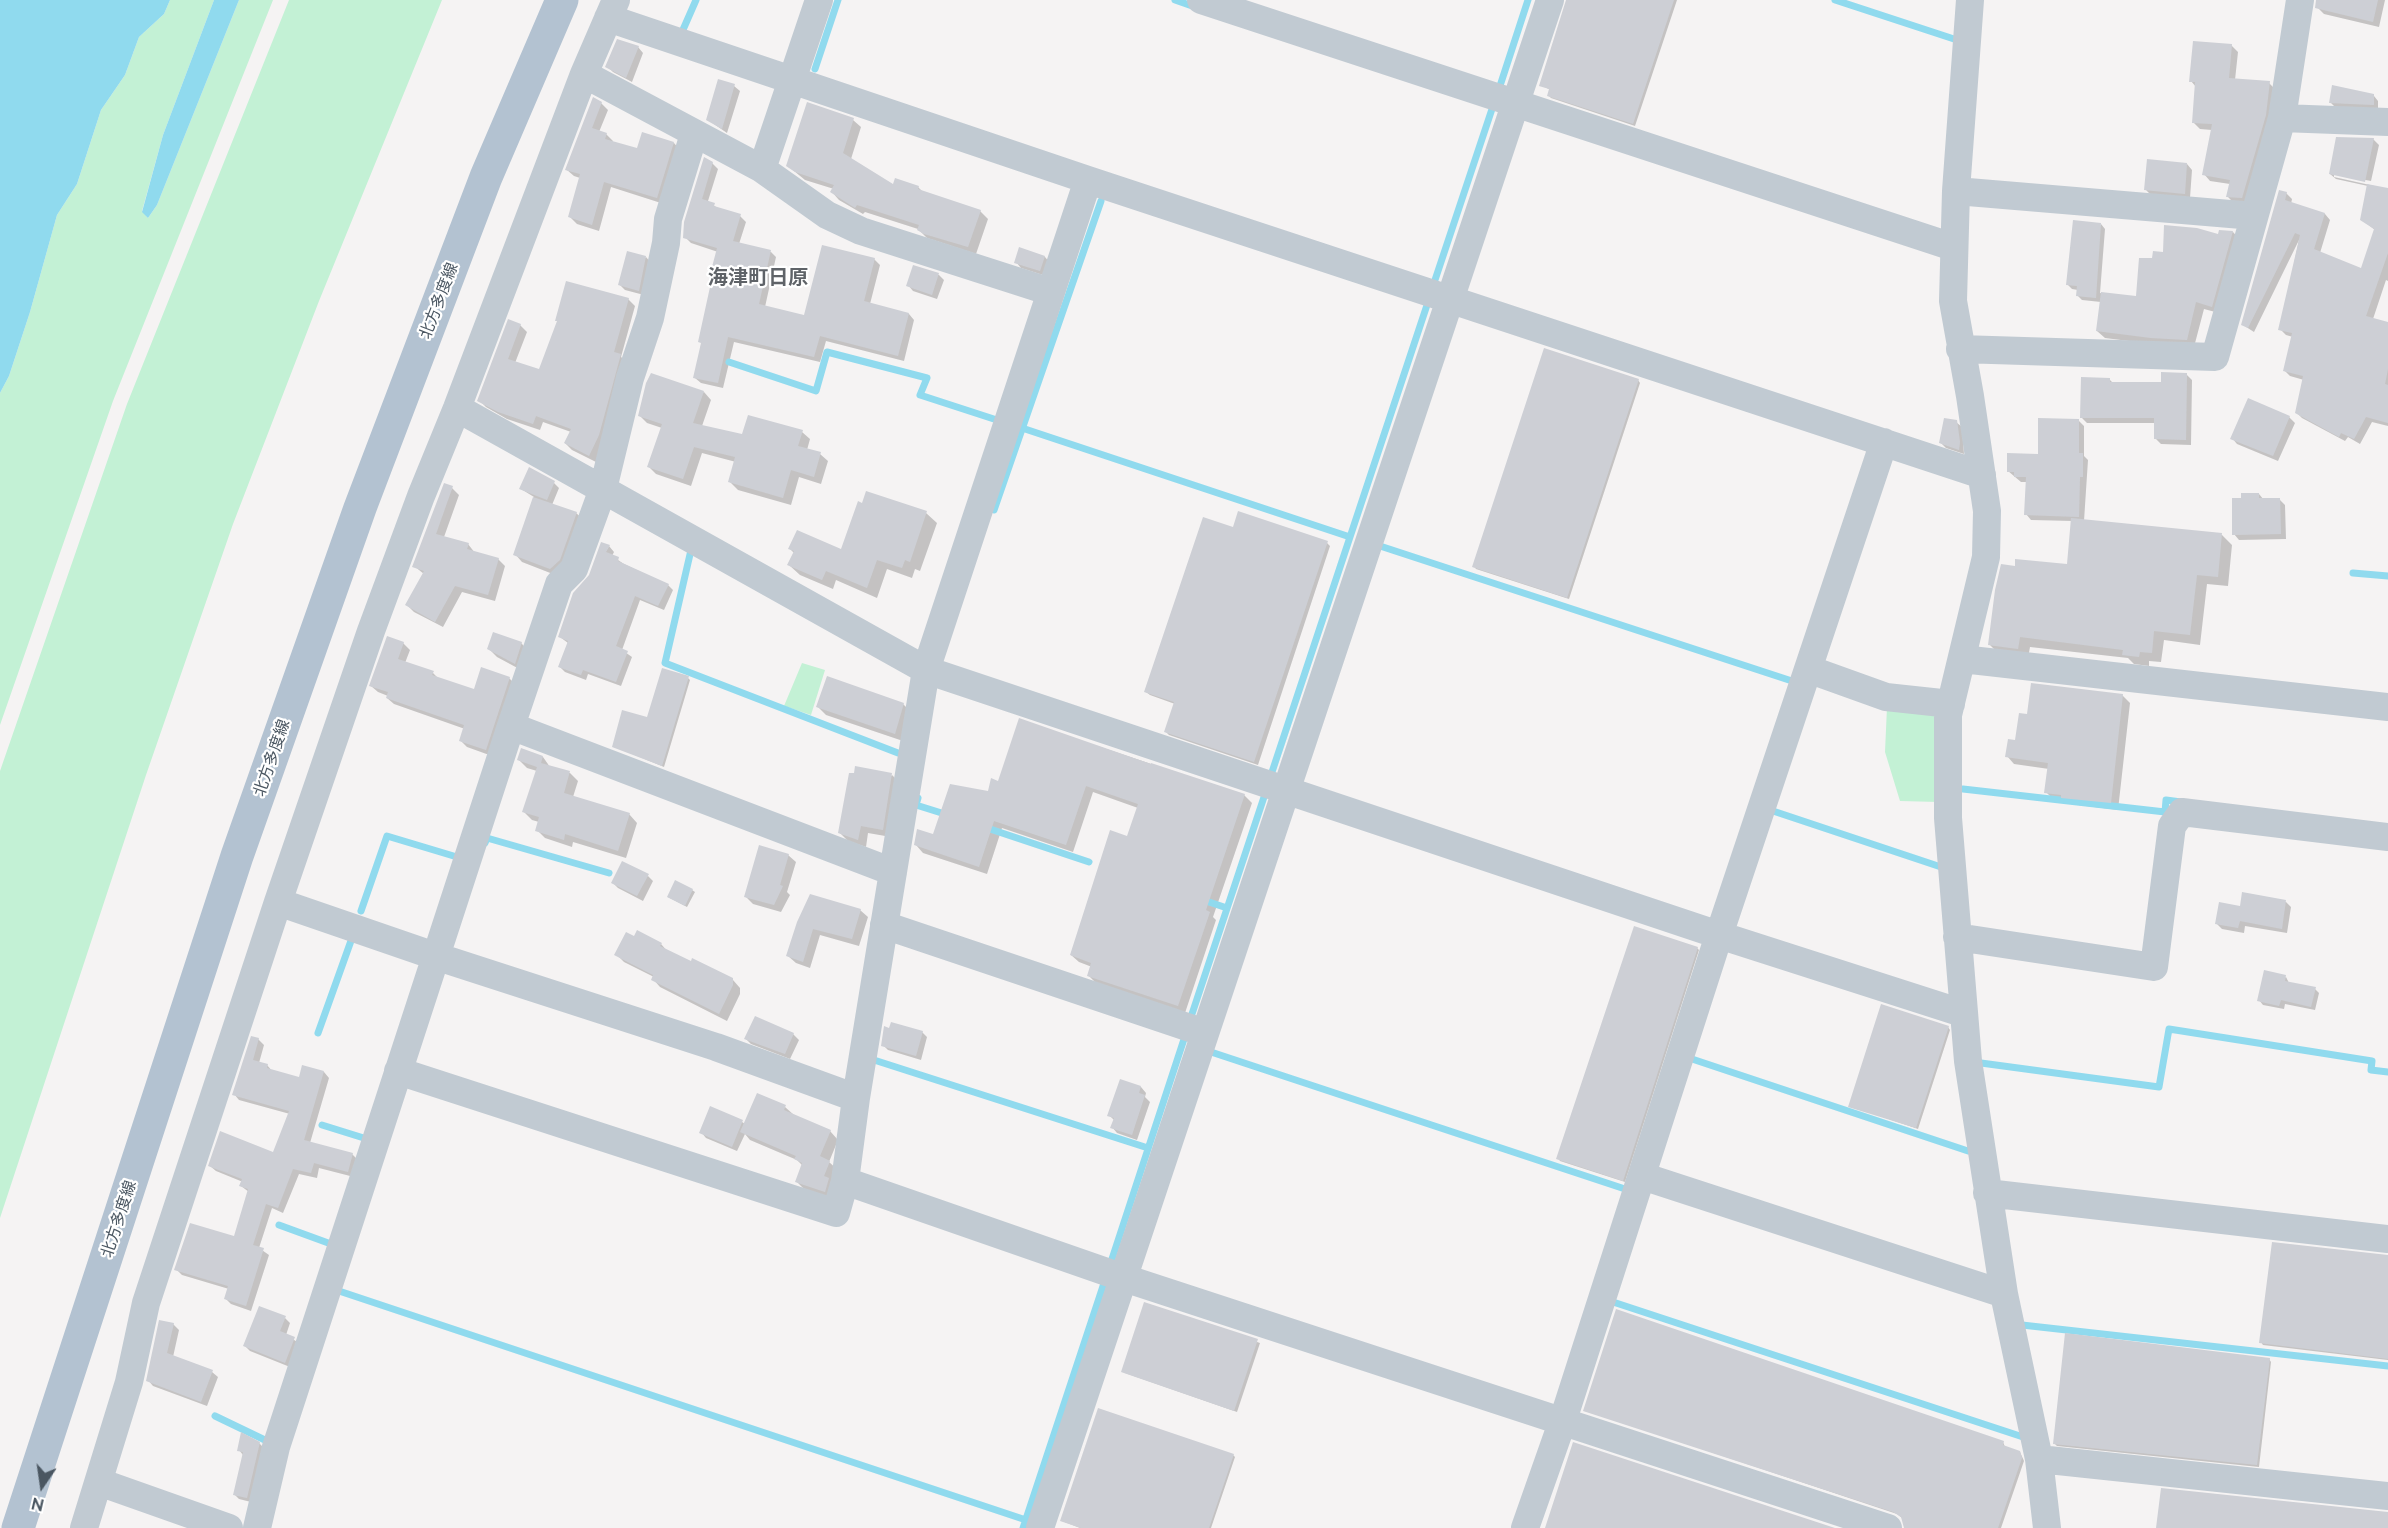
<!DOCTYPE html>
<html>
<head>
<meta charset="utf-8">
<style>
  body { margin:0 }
  #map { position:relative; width:2388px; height:1528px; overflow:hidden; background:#f5f3f3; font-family:Raleway,sans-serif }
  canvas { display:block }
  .north { position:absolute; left:12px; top:1456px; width:60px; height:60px; -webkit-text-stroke:4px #fff; paint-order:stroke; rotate:193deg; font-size:16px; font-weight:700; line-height:24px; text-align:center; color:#4a5661 }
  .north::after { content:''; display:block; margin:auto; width:21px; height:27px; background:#4a5661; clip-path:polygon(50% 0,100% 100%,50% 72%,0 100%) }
</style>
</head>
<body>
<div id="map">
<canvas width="2388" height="1528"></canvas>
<div class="north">N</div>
</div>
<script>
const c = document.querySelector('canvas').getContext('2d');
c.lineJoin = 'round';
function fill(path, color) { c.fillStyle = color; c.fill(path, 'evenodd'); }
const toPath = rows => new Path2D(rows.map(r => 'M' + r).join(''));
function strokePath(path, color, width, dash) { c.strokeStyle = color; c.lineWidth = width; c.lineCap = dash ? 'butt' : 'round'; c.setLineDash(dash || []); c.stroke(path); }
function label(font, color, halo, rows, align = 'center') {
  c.font = font + ' Raleway,"Noto Sans JP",sans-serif'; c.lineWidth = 4.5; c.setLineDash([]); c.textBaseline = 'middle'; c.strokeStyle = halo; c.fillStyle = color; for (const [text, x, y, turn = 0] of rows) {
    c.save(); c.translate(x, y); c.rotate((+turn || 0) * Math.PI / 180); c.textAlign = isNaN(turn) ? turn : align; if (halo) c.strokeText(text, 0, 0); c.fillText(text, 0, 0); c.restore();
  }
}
fill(toPath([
  [170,0,214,0,163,135,142,211,148,218,157,205,239,0,273,0,113,401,0,725,0,393,9,376,30,312,57,215,77,184,101,110,125,75,139,37,164,14],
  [289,0,442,0,319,301,233,524,146,775,0,1218,0,771,127,404],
  [802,663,825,670,811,715,784,706],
  [1887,707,1938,709,1938,802,1900,801,1885,752]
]), '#c3f1d5');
fill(toPath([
  [0,0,170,0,164,14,139,37,125,75,101,110,77,184,57,215,30,312,9,376,0,393],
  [214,0,239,0,157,205,148,218,142,212,163,135]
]), '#90daee');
fill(toPath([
  [1567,0,1677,0,1635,126,1551,98,1549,96,1551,90,1540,85],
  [2319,0,2385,0,2379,27,2324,14,2318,8],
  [2231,45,2238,52,2235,80,2269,83,2275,89,2249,204,2234,203,2228,197,2230,184,2210,181,2204,174,2212,130,2200,129,2193,122,2196,87,2191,81],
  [638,47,643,53,632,82,613,72,607,66],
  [734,86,740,91,727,133,708,120],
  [2374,96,2378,101,2378,109,2335,107,2331,103],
  [601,103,608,110,599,132,606,134,613,141,612,143,638,150,674,143,680,150,664,204,611,187,599,231,577,224,570,217,580,178,574,176,567,170],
  [853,120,861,127,851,159,894,187,918,187,924,193,980,211,988,219,976,254,927,238,918,229,865,212,863,214,839,200,832,192,834,189,805,180,788,166],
  [2373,139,2379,145,2371,181,2334,174,2334,177,2388,189,2388,281,2386,280,2373,319,2388,323,2388,426,2372,422,2360,444,2348,437,2345,441,2302,418,2296,412,2304,380,2290,376,2284,370,2293,337,2286,335,2280,329,2299,240,2254,332,2243,325,2286,193,2292,199,2291,204,2325,214,2330,220,2320,253,2362,270,2375,230,2361,219,2368,186,2336,179,2330,174],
  [712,163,718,169,708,201,720,210,740,216,746,222,739,244,771,252,776,257,765,307,805,317,874,259,880,265,870,304,909,314,914,320,904,361,826,341,820,362,734,342,723,388,701,383,695,378,718,252,691,243,685,237],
  [2187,164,2192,170,2190,198,2151,195,2146,190],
  [2101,224,2105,229,2100,293,2137,298,2154,260,2164,253,2233,232,2240,240,2219,313,2204,309,2194,347,2160,345,2105,338,2097,331,2101,302,2082,300,2077,295,2078,290,2072,289,2068,285],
  [1020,249,1045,257,1050,263,1046,276,1021,268,1016,262],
  [646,257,651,263,644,295,625,290,619,284],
  [914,267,939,275,944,280,937,299,913,291,908,285],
  [628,299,635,306,621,357,627,362,596,462,572,450,565,443,571,432,543,422,540,430,507,419,486,407,479,400,520,325,527,332,515,363,540,371],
  [2186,374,2192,380,2191,445,2161,444,2156,439,2156,423,2087,423,2082,418,2109,379,2113,383,2162,384],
  [1638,380,1640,383,1569,599,1476,569,1474,566],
  [704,392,711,400,702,426,743,436,802,432,810,439,807,450,820,454,828,461,821,484,799,477,791,505,738,490,730,482,736,462,702,453,691,486,656,474,648,466,662,428,647,423,639,415],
  [2289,417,2295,423,2278,461,2237,444,2232,438],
  [2079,421,2084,426,2084,456,2088,460,2084,521,2222,535,2232,545,2228,586,2207,584,2200,645,2164,640,2161,662,2149,661,2149,666,2134,664,2128,658,2030,647,2028,658,2000,655,1990,645,2016,568,2068,565,2073,521,2031,520,2026,514,2027,482,2021,482,2008,471,2039,455],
  [1956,422,1962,427,1964,454,1946,448,1941,443],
  [554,483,559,488,552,505,576,513,584,520,558,576,522,562,515,554,534,497,521,489],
  [452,488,459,495,444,537,468,544,475,553,498,559,505,566,495,601,462,592,443,627,414,612,407,605,424,574,414,566],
  [2259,494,2264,500,2280,500,2285,505,2286,539,2239,540,2234,534],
  [926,513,937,523,920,571,915,569,912,578,887,569,877,598,836,580,833,589,800,575,789,565,794,553,790,549,842,551],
  [1234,529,1327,543,1330,546,1258,765,1169,735,1166,732,1175,704,1150,695,1146,692],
  [609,546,614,552,612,556,624,564,668,585,673,590,664,610,640,600,622,650,632,657,621,686,588,674,586,680,565,672,560,667,568,643,560,637,591,576],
  [403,643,410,650,405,663,433,673,439,679,475,691,509,678,516,685,492,756,467,747,461,741,465,729,394,704,387,698,388,696,378,692,371,686],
  [521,643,530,652,523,671,497,657,489,649],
  [688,678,690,680,664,767,613,746,648,719],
  [2122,695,2130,703,2118,810,2070,804,2067,801,2053,799,2046,792,2049,769,2014,764,2007,756,2017,742,2028,715],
  [903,704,911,712,903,741,826,715,818,707],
  [1020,720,1244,795,1252,803,1213,917,1216,920,1185,1013,1096,983,1089,976,1092,967,1079,962,1071,955,1128,838,1138,808,1093,792,1073,852,1002,828,987,874,923,853,916,845,934,836,999,783],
  [543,757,550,767,570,773,578,781,573,797,629,814,637,823,626,858,573,842,572,847,545,838,537,830,539,822,532,820,524,812,537,771,527,768,519,760],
  [892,775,900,783,891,837,868,833,866,847,848,841,840,833],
  [788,855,796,862,787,892,790,895,781,912,753,904,745,896],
  [648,876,653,881,643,901,618,888,613,883],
  [692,890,695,892,687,907,668,897],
  [2286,902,2291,907,2287,933,2245,926,2244,933,2222,929,2217,924,2241,907],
  [860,910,868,917,859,946,820,935,810,968,796,963,788,956,798,923],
  [661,944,668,952,733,980,740,988,740,994,727,1021,660,987,653,979,654,977,624,962,616,954],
  [1697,948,1699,950,1625,1182,1560,1161,1558,1158],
  [2286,977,2289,983,2315,989,2319,993,2315,1010,2285,1004,2284,1009,2263,1005,2259,1000],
  [1948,1027,1950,1030,1918,1129,1850,1106],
  [922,1032,927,1037,921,1060,888,1050,883,1045],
  [793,1034,799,1040,790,1059,751,1044,746,1039],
  [258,1039,264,1045,259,1063,267,1065,273,1072,300,1079,303,1066,324,1072,329,1078,310,1143,352,1154,358,1160,354,1177,319,1168,317,1178,299,1174,283,1213,272,1208,259,1248,269,1255,251,1311,231,1304,226,1299,229,1289,182,1275,176,1269,235,1238,249,1192,241,1186,243,1182,216,1171,210,1166,274,1154,290,1114,239,1100,234,1094],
  [1121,1081,1141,1087,1146,1093,1145,1097,1150,1102,1137,1140,1117,1133,1112,1127,1114,1120,1109,1115],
  [758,1095,785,1107,794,1115,830,1131,838,1140,829,1162,838,1170,833,1199,805,1190,797,1182,802,1165,797,1160,750,1140,745,1134,737,1151,706,1138,701,1132,742,1122,745,1124],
  [2388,1257,2388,1360,2263,1345,2261,1342],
  [1145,1304,1260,1343,1237,1412,1125,1373],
  [285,1318,290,1323,286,1335,299,1343,290,1367,250,1351,245,1346],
  [173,1324,179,1330,173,1357,212,1372,218,1377,207,1406,153,1386,148,1380],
  [2269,1359,2271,1362,2259,1467,2057,1446,2054,1443],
  [1585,1410,2003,1442,2005,1447,2020,1452,2024,1461,2001,1528,1905,1528,1902,1518,1897,1514],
  [259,1443,264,1448,251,1502,239,1499,234,1494,243,1455,239,1450],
  [1233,1455,1235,1457,1211,1528,1080,1528,1062,1521]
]), '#0003');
strokePath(toPath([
  [1175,0,1195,7],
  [1835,0,1954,39],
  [682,32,696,0],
  [815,69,838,0],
  [1498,92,1528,0],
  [1433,286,1494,103],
  [729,362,816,391,827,352,927,378,920,395,1000,421],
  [1022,428,1350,537],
  [994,510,1101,201],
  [1380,546,1795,682],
  [689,549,691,550,665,663,898,753],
  [2353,573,2388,576],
  [1272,772,1429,299],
  [1963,789,2165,812,2166,800,2181,802],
  [918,798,916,805,948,815],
  [1770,807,1770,810,1941,867],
  [984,827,1089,862],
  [485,843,487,838,609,873],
  [1200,899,1227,908],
  [361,911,387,836,457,857],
  [1190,1020,1266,791],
  [318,1033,352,938],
  [1211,1052,1625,1189],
  [1686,1057,1968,1151],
  [874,1060,1148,1148],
  [1981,1063,2159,1087,2169,1029,2372,1061,2371,1070,2388,1072],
  [322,1125,367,1139],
  [279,1225,331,1244],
  [1111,1262,1186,1033],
  [339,1291,1026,1520],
  [1610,1301,2023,1437],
  [2022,1325,2388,1366],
  [215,1416,267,1441],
  [1023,1528,1105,1280]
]), '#90daee', 7);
fill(toPath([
  [1566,0,1674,0,1633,124,1547,96,1549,89,1539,86],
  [2316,0,2378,0,2373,22,2315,8],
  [617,39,639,46,626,78,605,67],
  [2193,41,2232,44,2229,78,2270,81,2266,115,2242,198,2226,197,2230,180,2202,175,2212,124,2192,123,2195,82,2189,82],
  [718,79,735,84,722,129,706,120],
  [2332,85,2374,94,2374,105,2329,103],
  [593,97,602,102,592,128,607,133,605,139,637,148,642,132,674,142,657,198,604,182,592,225,568,217,580,174,565,170],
  [807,102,854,118,843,153,893,184,895,178,919,186,918,189,981,210,968,247,924,234,917,230,919,225,857,205,855,208,830,192,834,185,795,172,786,166],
  [2336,137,2374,138,2365,182,2329,174],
  [704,157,713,162,702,199,715,203,714,206,741,214,733,241,771,250,759,304,804,315,822,245,875,258,864,301,909,313,898,356,820,336,814,357,728,337,718,383,693,378,701,343,698,342,710,287,707,286,717,248,683,238,684,222],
  [2147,159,2187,163,2185,194,2144,190],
  [2367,184,2388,188,2388,253,2366,316,2388,322,2388,369,2385,384,2388,385,2388,423,2366,417,2354,439,2341,433,2339,437,2295,413,2303,376,2283,371,2292,333,2278,330,2300,235,2295,233,2248,328,2241,325,2279,190,2287,192,2285,200,2325,213,2314,249,2361,268,2374,229,2360,220],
  [2073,220,2101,223,2096,298,2076,296,2077,286,2066,285],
  [2164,225,2197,228,2218,234,2219,230,2233,231,2212,307,2196,302,2187,340,2151,338,2096,331,2101,292,2136,296,2139,258,2152,258,2153,251,2163,252],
  [1019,247,1045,256,1040,271,1014,263],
  [627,251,646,256,639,291,618,285],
  [913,265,939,273,932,295,906,286],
  [566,281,629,298,614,352,621,354,599,435,589,456,564,443,571,429,536,416,533,424,498,412,477,401,508,319,521,324,508,359,539,369,557,321,555,321],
  [1544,348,1639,379,1567,598,1472,567],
  [2161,372,2187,373,2186,440,2154,439,2154,418,2080,418,2081,377,2110,378,2110,382,2161,382],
  [651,373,704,391,693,423,742,434,748,415,803,430,798,446,821,452,814,477,791,470,783,498,728,482,735,457,694,447,683,479,647,467,662,424,638,416,646,383],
  [2248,398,2290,416,2273,456,2230,439],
  [1944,418,1957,420,1960,442,1959,450,1939,443],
  [2038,418,2079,419,2079,453,2083,453,2083,477,2080,477,2079,517,2024,515,2026,477,2014,477,2014,472,2007,472,2007,453,2038,454],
  [529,467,555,481,547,500,519,489],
  [444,483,453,486,436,534,469,543,467,549,499,558,488,595,455,586,435,622,405,605,424,571,412,567],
  [866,491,927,511,910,562,905,560,902,568,877,560,867,588,826,571,822,580,787,565,794,551,788,549,797,530,841,549,858,501,862,503],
  [2241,493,2259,493,2259,498,2280,498,2281,534,2232,535,2232,498,2241,498],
  [533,497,577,512,560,560,550,569,513,555],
  [1238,511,1328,541,1254,762,1164,732,1174,702,1144,692,1203,517,1233,527],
  [2071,518,2222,533,2218,577,2197,575,2190,635,2154,631,2152,653,2140,652,2139,657,2122,655,2123,650,2020,637,2018,649,1988,645,1995,590,2001,564,2015,566,2015,559,2067,564],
  [601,542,610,545,606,552,619,557,618,561,669,584,658,606,635,596,616,646,628,651,616,682,583,670,581,675,558,667,568,641,558,637,573,593,589,575],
  [493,632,522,642,515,664,487,649],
  [387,636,404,642,398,659,434,671,432,675,474,689,481,667,510,677,486,750,459,741,464,725,386,698,388,692,369,686],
  [662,668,689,676,662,766,612,747,622,710,647,717],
  [827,676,904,703,895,734,816,707],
  [2031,683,2123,694,2111,803,2061,798,2061,795,2044,793,2048,763,2005,757,2008,739,2015,740,2019,713,2027,714],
  [1019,718,1151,764,1151,763,1245,794,1206,910,1210,912,1178,1006,1087,976,1091,963,1070,955,1110,830,1127,836,1138,804,1086,786,1066,845,994,821,979,867,914,845,917,829,933,834,950,784,988,791,991,778,998,781],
  [521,748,543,756,541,763,570,771,564,793,630,813,618,851,565,834,564,840,535,831,539,817,522,812,537,767,517,760],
  [855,766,892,773,883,830,861,826,858,840,838,833,849,773,854,773],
  [759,845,789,854,780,885,783,886,774,905,744,897],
  [622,861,649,874,637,896,611,883],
  [675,880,693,889,685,906,667,897],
  [2242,892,2286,900,2282,929,2240,921,2238,928,2215,924,2219,902,2240,906],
  [810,894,861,909,852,939,813,929,803,962,786,956,797,922],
  [1634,926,1698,947,1623,1181,1556,1159],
  [637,930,662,943,660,946,691,961,692,958,733,978,733,985,719,1014,651,980,653,975,614,955,626,932,634,936],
  [2264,970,2286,975,2285,981,2316,987,2311,1007,2281,1000,2279,1006,2257,1001],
  [1881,1004,1949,1026,1916,1128,1848,1107],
  [755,1016,794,1033,785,1054,744,1039],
  [891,1022,923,1031,916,1056,881,1046,884,1026,889,1028],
  [251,1036,259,1038,253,1060,268,1064,267,1068,299,1077,302,1065,324,1071,304,1140,353,1153,348,1172,314,1163,311,1173,293,1169,278,1208,266,1204,253,1245,264,1248,246,1306,224,1299,228,1286,174,1270,190,1223,234,1236,248,1189,239,1186,242,1179,208,1166,220,1131,273,1152,289,1111,232,1095],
  [1120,1079,1141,1086,1139,1093,1145,1095,1132,1135,1110,1128,1114,1118,1107,1116],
  [757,1093,786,1105,784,1110,831,1130,820,1156,830,1161,824,1176,829,1178,825,1192,795,1182,802,1163,794,1159,796,1156,740,1132],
  [710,1106,743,1120,732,1147,699,1133],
  [2272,1242,2388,1255,2388,1359,2259,1343],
  [1144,1302,1258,1339,1234,1411,1121,1372],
  [259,1306,286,1316,280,1331,295,1337,285,1363,243,1346],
  [1616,1309,2004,1441,2003,1445,2020,1451,2022,1458,1998,1528,1904,1528,1901,1517,1893,1512,1583,1411],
  [159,1320,174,1323,167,1353,213,1370,201,1402,146,1381],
  [2065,1333,2270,1358,2257,1465,2053,1444],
  [1098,1408,1234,1454,1209,1528,1081,1528,1060,1521],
  [241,1432,260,1442,247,1498,233,1495,243,1452,237,1451],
  [1573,1442,1835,1528,1545,1528],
  [2161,1488,2388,1512,2388,1528,2156,1528]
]), '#cdcfd5');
strokePath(toPath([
  [1201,0,1953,247],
  [1970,0,1956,191,1953,301,1970,396,1987,511,1986,557,1948,715,1948,818,1968,1061,2004,1294,2039,1459,2047,1528],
  [608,18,1088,180,1982,475],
  [584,74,762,169,827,215,861,231,1051,292],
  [2282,118,2388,122],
  [762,169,819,0],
  [1088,180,926,670,856,1098,845,1181,1124,1278,1888,1528],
  [1956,191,2254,216],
  [1960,349,2215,357,2282,118,2300,0],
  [457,408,926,670,1719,935,1962,1013],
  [1962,659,2388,707],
  [1808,669,1886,697,1951,704],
  [511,726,893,872],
  [278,902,435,956,716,1047,856,1098],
  [884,925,1205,1033],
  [1957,937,2154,967,2172,826,2182,812,2388,837],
  [398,1071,836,1213,845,1181],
  [1642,1176,2004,1294],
  [1987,1193,2388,1239],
  [2039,1459,2388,1496],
  [99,1482,229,1528],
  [84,1528,129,1382,146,1303,278,902,371,631,421,496,457,408,584,74,616,0],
  [257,1528,276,1447,511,726,559,584,574,569,603,489,630,378,650,318,666,243,668,219,694,134],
  [1040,1528,1550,0],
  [1525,1528,1563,1420,1719,935,1884,442]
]), '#c1cad2', 28);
strokePath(toPath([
  [18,1528,237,856,360,508,486,177,562,0]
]), '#b3c2d1', 33);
label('16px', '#4a5661', '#fff', [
  ["北方多度線",439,301,-69],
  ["北方多度線",272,758,-71],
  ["北方多度線",119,1219,-72]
]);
label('bold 20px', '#5f6368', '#fff', [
  ["海津町日原",758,278]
]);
</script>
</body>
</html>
